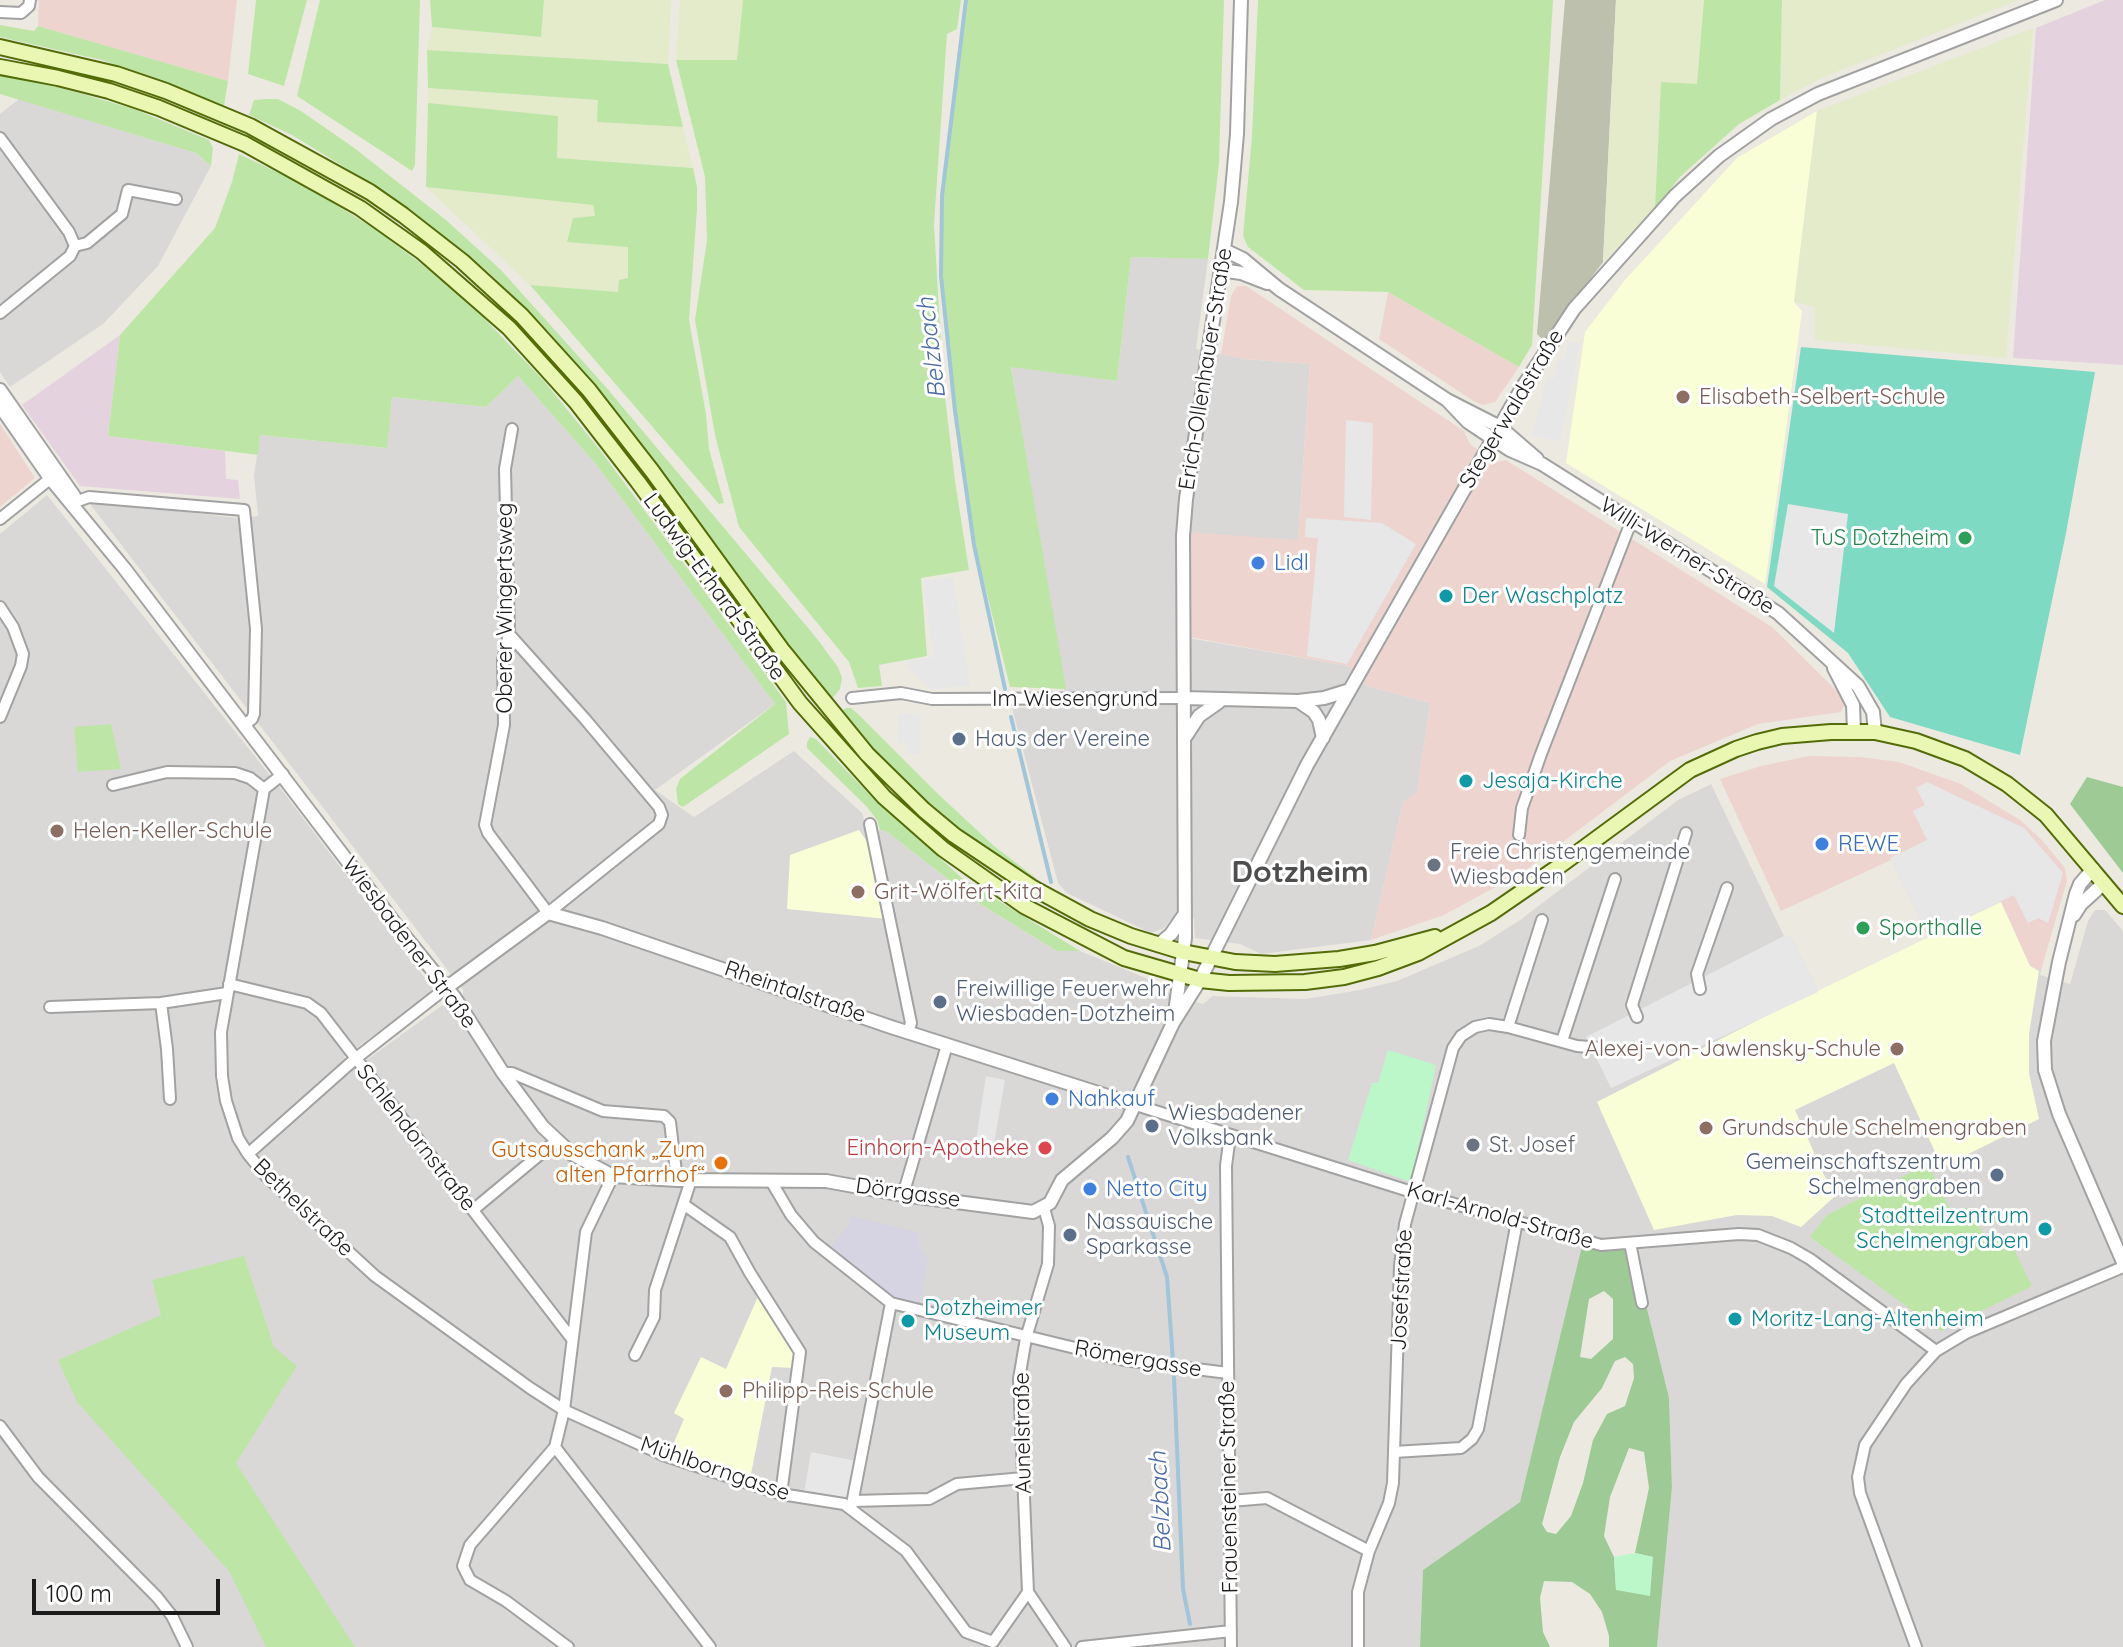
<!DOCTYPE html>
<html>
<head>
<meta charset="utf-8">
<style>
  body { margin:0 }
  #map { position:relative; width:2123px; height:1647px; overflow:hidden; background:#eceae0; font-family:Quicksand,sans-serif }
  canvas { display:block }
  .scale { position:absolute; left:32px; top:1579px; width:188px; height:36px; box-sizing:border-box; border:4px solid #1b1b1b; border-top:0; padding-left:10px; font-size:24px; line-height:28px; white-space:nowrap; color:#1b1b1b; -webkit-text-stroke:6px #fff; paint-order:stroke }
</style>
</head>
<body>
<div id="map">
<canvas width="2123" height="1647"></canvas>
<div class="scale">100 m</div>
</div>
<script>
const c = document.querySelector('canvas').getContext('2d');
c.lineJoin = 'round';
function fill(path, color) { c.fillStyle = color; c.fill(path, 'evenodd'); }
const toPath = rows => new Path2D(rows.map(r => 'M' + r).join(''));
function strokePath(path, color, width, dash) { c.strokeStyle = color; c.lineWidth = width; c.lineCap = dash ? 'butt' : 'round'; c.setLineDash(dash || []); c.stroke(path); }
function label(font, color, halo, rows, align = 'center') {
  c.font = font + ' Quicksand,sans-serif'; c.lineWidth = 6; c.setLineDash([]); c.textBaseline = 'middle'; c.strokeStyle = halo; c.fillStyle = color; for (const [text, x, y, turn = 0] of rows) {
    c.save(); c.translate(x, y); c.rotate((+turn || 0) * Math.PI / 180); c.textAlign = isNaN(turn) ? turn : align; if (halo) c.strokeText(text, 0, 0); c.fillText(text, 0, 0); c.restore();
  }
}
fill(toPath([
  [19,99,196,153,211,166,158,266,103,324,10,387,0,372,0,114],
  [1131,257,1208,259,1196,349,1245,359,1310,364,1298,540,1189,638,1349,666,1367,686,1430,703,1417,793,1403,802,1371,940,1261,954,1240,944,1195,938,1194,918,1171,919,1164,928,1151,933,1067,893,1058,883,1012,708,1067,707,1011,366,1117,381],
  [518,376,595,463,775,704,655,790,694,817,794,751,862,813,867,829,886,831,980,904,1057,951,1080,951,1158,983,1163,991,1203,1004,1213,996,1305,999,1360,990,1397,981,1479,946,1520,920,1678,800,1711,784,1784,936,1792,938,1818,992,2001,902,2030,966,2041,970,2040,975,2070,984,2088,921,2095,910,2105,910,2123,931,2123,1647,1657,1647,1672,1487,1669,1398,1600,1251,1583,1246,1520,1502,1423,1570,1420,1647,0,1647,0,534,47,495,284,793,434,990,344,1057,354,1069,444,1004,448,1006,463,995,463,990,90,504,103,502,237,518,258,516,254,475,260,435,386,448,392,397,486,407]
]), '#d9d8d7');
fill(toPath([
  [35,0,237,0,228,81,38,26,39,1],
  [1237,286,1246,286,1464,431,1470,444,1496,462,1506,460,1772,627,1841,695,1844,706,1841,712,1758,724,1670,761,1523,872,1444,915,1371,940,1403,802,1417,793,1430,703,1367,686,1349,666,1189,637,1188,532,1298,540,1310,364,1245,359,1221,354,1231,296],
  [1388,292,1519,367,1495,402,1483,405,1475,402,1379,339],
  [0,424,35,478,0,507],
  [1809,756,1860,757,1899,762,1961,784,2020,820,2041,839,2065,868,2067,881,2041,970,2030,966,2000,902,1928,936,1891,860,1781,911,1720,779,1761,766]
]), '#edd4cf');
fill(toPath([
  [2105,0,2123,0,2123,365,2013,358,2036,28],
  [120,335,108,436,225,451,226,479,238,480,240,499,80,486,22,405]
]), '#e5d2df');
fill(toPath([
  [1817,111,1794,302,1802,311,1765,584,1566,463,1585,332,1625,280,1737,158],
  [859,830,872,849,887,919,787,909,790,855],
  [2001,902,2030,966,2039,971,2029,1034,2029,1073,2039,1119,1942,1167,1894,1063,1795,1110,1834,1197,1801,1227,1772,1216,1737,1215,1654,1230,1597,1102,1754,1022],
  [760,1292,797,1352,795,1368,772,1367,750,1479,669,1454,684,1419,674,1413,701,1357,726,1369]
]), '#f9fed7');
fill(toPath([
  [1565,0,1616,0,1603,262,1544,341,1537,334]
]), '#bdc0ac');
fill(toPath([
  [544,0,671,0,668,64,427,50,432,27,541,37],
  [680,0,743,0,737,60,676,60],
  [1616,0,1704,0,1697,84,1661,83,1655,208,1603,262],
  [1782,0,2019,0,1821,78,1780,100],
  [2033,28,2006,358,1815,340,1815,307,1794,302,1817,111],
  [428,88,599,100,597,122,683,127,693,168,557,158,428,103],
  [426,187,593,205,595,216,628,246,628,278,618,292,530,285]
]), '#e4ebcb');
fill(toPath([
  [256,0,307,0,284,86,248,74],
  [320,0,420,0,415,165,412,171,297,96],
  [430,0,544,0,541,37,432,27],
  [743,0,961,0,957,29,947,34,934,224,943,380,955,481,969,570,921,578,927,656,879,665,882,686,858,688,849,662,739,527,715,435,695,320,707,240,705,177,676,60,737,60],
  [968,0,1224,0,1219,163,1208,259,1131,257,1117,381,1011,367,1066,689,1010,687,975,545,956,412,942,276,943,196],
  [1258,0,1553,0,1532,345,1519,367,1388,292,1304,290,1248,247,1243,236,1252,136],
  [1704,0,1782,0,1780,100,1739,124,1681,176,1655,208,1661,82,1697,84],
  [0,25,34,31,38,26,228,81,224,106,102,60,0,37],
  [427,50,668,64,683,127,597,122,598,100,428,88],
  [0,76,48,84,134,109,209,140,213,148,211,166,196,153,0,94],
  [266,99,278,99,301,111,353,147,446,220,501,270,605,386,814,635,838,667,842,678,840,689,833,698,803,666,757,606,647,450,548,331,487,271,425,221,354,173,292,135,249,115,254,100],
  [428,103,558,116,557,158,693,168,697,187,697,209,689,320,706,414,709,449,724,503,719,504,530,285,618,292,619,280,628,278,628,247,567,242,573,218,595,216,593,205,426,187],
  [239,154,306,186,378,231,441,279,484,318,544,381,600,450,786,702,789,734,683,807,678,804,676,789,680,779,775,704,595,463,518,376,486,407,392,397,387,448,260,435,258,455,108,436,120,335,215,228,232,182],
  [846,708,851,708,858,714,936,792,994,846,1036,878,1040,884,945,818,904,782,840,711],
  [111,724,121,769,78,772,74,727],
  [810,737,816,739,870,795,962,878,1080,951,1057,951,980,904,886,831,880,830,877,820,867,807,807,748,807,743],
  [1928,1164,1953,1215,1970,1207,1988,1244,2007,1235,2032,1286,1941,1331,1810,1237,1827,1215],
  [244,1256,274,1347,297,1366,236,1463,355,1647,266,1647,229,1571,77,1402,58,1360,161,1315,152,1280]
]), '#bde6a6');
fill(toPath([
  [2087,777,2123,787,2123,873,2070,804],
  [1582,1246,1600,1251,1632,1248,1669,1398,1672,1487,1657,1647,1609,1647,1609,1636,1602,1612,1590,1594,1572,1582,1544,1581,1540,1598,1543,1632,1550,1647,1420,1647,1423,1570,1520,1502],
  [1604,1291,1613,1299,1613,1339,1591,1359,1580,1357,1589,1299],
  [1625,1357,1633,1364,1634,1378,1625,1406,1607,1414,1593,1440,1583,1483,1571,1516,1556,1534,1547,1532,1542,1524,1560,1457,1574,1422,1602,1388,1615,1361],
  [1629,1448,1644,1452,1649,1488,1635,1553,1653,1557,1616,1589,1614,1557,1604,1536,1610,1497]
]), '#9ecb95');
fill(toPath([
  [1388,1050,1436,1065,1411,1182,1348,1160,1372,1083,1378,1083],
  [1635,1553,1653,1557,1650,1596,1616,1590,1614,1557]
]), '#bcf7c9');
fill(toPath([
  [1801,347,2095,372,2066,533,2020,755,1890,717,1848,653,1767,587]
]), '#7fdac4');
fill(toPath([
  [1569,342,1580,343,1560,442,1532,435,1547,379,1554,379,1558,360,1564,360],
  [1346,420,1373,423,1371,520,1344,517],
  [1788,504,1848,514,1834,633,1774,586],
  [1306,518,1382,523,1416,544,1347,664,1307,656,1318,538,1305,537],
  [953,577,970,685,931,690,910,670,905,661,934,657,923,581],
  [899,714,921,715,920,754,908,754,908,743,898,743],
  [1927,782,2024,828,2063,873,2048,923,2038,918,2028,923,2014,895,1928,936,1890,858,1927,840,1913,811,1925,805,1916,788],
  [1784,936,1792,938,1818,992,1611,1088,1586,1037],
  [986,1076,1005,1080,993,1149,975,1146],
  [811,1452,856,1461,849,1498,804,1493]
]), '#e7e7e7');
fill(toPath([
  [851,1216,916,1232,921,1251,928,1260,920,1303,892,1298,830,1247,849,1226]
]), '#d6d4e2');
strokePath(toPath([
  [966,0,942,196,941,276,955,411,974,545,1005,689],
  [1011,717,1051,882],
  [1128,1157,1167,1277,1173,1361],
  [1174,1377,1183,1589,1190,1624]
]), '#a1c5d9', 4);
const minor = toPath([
  [0,12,21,13,29,6,30,0],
  [0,138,69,232,75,246],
  [0,313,70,256,75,246,87,243,122,214,128,190,176,199],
  [78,501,89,497,244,510,256,629,254,714,252,719,244,725],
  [0,519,56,474],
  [0,607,13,627,23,654,21,666,0,717],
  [509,634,585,719,659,807,662,815,659,824,548,913,488,833,485,825,504,725,503,660,509,634,505,469,512,429],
  [852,698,901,693,932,699,1184,698],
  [283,774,264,789,221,1032,222,1076,226,1101,238,1138,248,1154,266,1176,375,1276,530,1388,564,1410,663,1455,781,1494,844,1504,906,1551,966,1632,993,1642],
  [113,785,167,772,235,773,250,778,264,789],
  [870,824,911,1023,908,1032],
  [1519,835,1522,808,1541,754,1631,522],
  [229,984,307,1003,321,1013,572,1339],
  [1700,989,1697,974,1727,888],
  [161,1003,227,993],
  [50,1007,161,1003,167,1049,170,1099],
  [1637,1017,1632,1005,1686,833],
  [1508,1027,1542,920],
  [1562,1041,1615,879],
  [503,1073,512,1073,603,1111,664,1116,670,1122,677,1180],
  [1136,1105,1412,1192,1601,1245,1739,1234,1758,1235,1791,1248,1810,1259,1936,1351],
  [1230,1135,1226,1166,1231,1647],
  [248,1154,355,1059,446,988],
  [771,1181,791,1215,814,1242,891,1303,1124,1360,1228,1373],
  [903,1195,947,1045],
  [683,1204,730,1237,750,1273,800,1352,781,1494],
  [1044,1208,1049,1226,1048,1264,1026,1338,1019,1379,1028,1592,1065,1647],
  [473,1210,556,1141],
  [1630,1243,1642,1303],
  [635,1355,654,1317,655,1290,691,1180],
  [0,1426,38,1477,157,1597,172,1616,187,1647],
  [555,1447,710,1647],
  [1394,1452,1461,1448,1472,1439,1478,1429,1517,1221],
  [853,1501,929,1499,957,1484,1023,1478],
  [1230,1501,1267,1498,1369,1551],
  [851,1509,891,1303],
  [993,1642,1028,1592],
  [568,1647,506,1601,470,1580,463,1566,470,1545,555,1447,564,1410,586,1232,613,1176],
  [1082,1647,1231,1631],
  [1358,1647,1358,1592,1369,1551,1389,1503,1393,1483,1400,1266,1405,1224,1453,1048,1461,1036,1475,1027,1489,1024,1508,1027,1577,1046,1600,1048],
  [1916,1647,1860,1493,1858,1477,1865,1445,1906,1384,1936,1351,1966,1333,2123,1267]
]);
const tertiary = toPath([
  [1224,250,1243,259,1279,289,1447,400,1500,427,1537,459],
  [1221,270,1241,273,1267,283],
  [0,390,74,496],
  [1447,400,1468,422,1510,450,1542,464,1778,613,1858,686,1873,712,1875,732],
  [0,406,50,478,124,568,403,934,455,998,503,1073,543,1127,572,1154,613,1176,677,1180,826,1181,903,1195,1033,1212,1050,1203,1062,1180,1112,1138,1127,1121,1173,1023,1200,980,1307,765,1522,388,1574,309,1675,196,1719,156,1771,119,1818,94,2056,0],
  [1834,668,1853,705,1854,731],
  [1184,698,1298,701,1324,698,1350,690],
  [1298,701,1314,712,1319,720,1323,738],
  [1186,736,1199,716,1219,702],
  [2093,869,2080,884,2076,894,2059,962,2044,1041,2045,1070,2059,1114,2123,1262],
  [2074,915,2081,904,2104,883],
  [1158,945,1171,934,1184,915],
  [446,988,548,913,602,928,891,1027,1136,1105],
  [1174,1020,1185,938,1183,536,1186,499,1231,202,1237,134,1241,0]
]);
const secondary = toPath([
  [0,47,116,74,166,91,250,126,370,192,403,215,462,261,522,316,589,390,652,471,783,651,867,754,924,810,954,835,1033,888,1090,919,1131,936,1183,952,1235,962,1275,964,1339,959,1375,953,1435,937],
  [0,67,58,78,109,91,159,108,245,144,360,208,422,252,509,328,576,402,638,482,800,703,884,797,943,849,1024,906,1124,958,1200,980,1229,983,1305,982,1344,977,1378,968,1418,953,1491,913,1558,867,1690,770,1736,749,1757,742,1782,736,1831,732,1875,732,1916,741,1965,759,2007,784,2046,815,2123,906]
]);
strokePath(minor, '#a2a2a2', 14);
strokePath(tertiary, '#a2a2a2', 16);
strokePath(secondary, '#536c07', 18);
strokePath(minor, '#fff', 10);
strokePath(tertiary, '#fff', 12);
strokePath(secondary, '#eaf7b3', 14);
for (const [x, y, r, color] of [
  [1683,397,8,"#8d6e63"],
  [1965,538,8,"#2e9e5b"],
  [1258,563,8,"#3f7fe0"],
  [1446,596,8,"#0f9aa8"],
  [959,739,8,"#5c6f8a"],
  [1466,781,8,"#0f9aa8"],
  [57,831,8,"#8d6e63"],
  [1822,844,8,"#3f7fe0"],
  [1434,865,8,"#6b7280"],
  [858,892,8,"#8d6e63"],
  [1863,928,8,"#2e9e5b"],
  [940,1002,8,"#5c6f8a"],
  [1897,1049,8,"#8d6e63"],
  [1052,1099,8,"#3f7fe0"],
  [1152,1126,8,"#5c6f8a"],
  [1706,1128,8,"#8d6e63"],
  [1473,1145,8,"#6b7280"],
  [1045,1148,8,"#e0444e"],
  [721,1163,8,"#e8710a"],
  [1997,1175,8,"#5c6f8a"],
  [1090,1189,8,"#3f7fe0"],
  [2045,1229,8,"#0f9aa8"],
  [1070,1235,8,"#5c6f8a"],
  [1735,1319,8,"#0f9aa8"],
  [908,1321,8,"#0f9aa8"],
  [726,1391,8,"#8d6e63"]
]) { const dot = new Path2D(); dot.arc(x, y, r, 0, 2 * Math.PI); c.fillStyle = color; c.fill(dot); strokePath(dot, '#fff', 3); }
label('22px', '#1b1b1b', '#fff', [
  ["Erich-Ollenhauer-Straße",1206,369,-81],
  ["Stegerwaldstraße",1512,409,-59],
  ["Willi-Werner-Straße",1687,556,32],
  ["Ludwig-Erhard-Straße",714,587,54],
  ["Oberer Wingertsweg",505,608,-90],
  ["Im Wiesengrund",1075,699],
  ["Wiesbadener Straße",409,943,53],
  ["Rheintalstraße",795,992,19],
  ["Schlehdornstraße",416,1138,52],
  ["Dörrgasse",908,1193,8],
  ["Bethelstraße",303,1208,44],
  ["Karl-Arnold-Straße",1500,1216,16],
  ["Josefstraße",1402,1290,-87],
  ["Römergasse",1138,1359,10],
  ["Aunelstraße",1023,1433,-91],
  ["Mühlborngasse",715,1469,19],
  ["Frauensteiner Straße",1229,1487,-91]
]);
label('22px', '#785e54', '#fff', [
  ["Elisabeth-Selbert-Schule",1699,397],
  ["Helen-Keller-Schule",73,831],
  ["Grit-Wölfert-Kita",874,892],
  ["Alexej-von-Jawlensky-Schule",1881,1049,"right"],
  ["Grundschule Schelmengraben",1722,1128],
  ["Philipp-Reis-Schule",742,1391]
], 'left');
label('22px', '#27864d', '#fff', [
  ["TuS Dotzheim",1949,538],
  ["Sporthalle",1879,928,"left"]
], 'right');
label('22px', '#366cbe', '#fff', [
  ["Lidl",1274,563],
  ["REWE",1838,844],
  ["Nahkauf",1068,1099],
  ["Netto City",1106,1189]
], 'left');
label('22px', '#0d838f', '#fff', [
  ["Der Waschplatz",1462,596],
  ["Jesaja-Kirche",1482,781],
  ["Stadtteilzentrum",2029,1216,"right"],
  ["Schelmengraben",2029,1241,"right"],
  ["Dotzheimer",924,1308],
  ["Museum",924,1333],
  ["Moritz-Lang-Altenheim",1751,1319]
], 'left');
label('22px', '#4e5e75', '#fff', [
  ["Haus der Vereine",975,739],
  ["Freiwillige Feuerwehr",956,989],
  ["Wiesbaden-Dotzheim",956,1014],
  ["Wiesbadener",1168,1113],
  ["Volksbank",1168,1138],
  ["Gemeinschaftszentrum",1981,1162,"right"],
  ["Schelmengraben",1981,1187,"right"],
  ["Nassauische",1086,1222],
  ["Sparkasse",1086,1247]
], 'left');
label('22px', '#5b616d', '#fff', [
  ["Freie Christengemeinde",1450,852],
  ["Wiesbaden",1450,877],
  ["St. Josef",1489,1145]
], 'left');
label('22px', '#be3a42', '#fff', [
  ["Einhorn-Apotheke",1029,1148]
], 'right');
label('22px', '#c56008', '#fff', [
  ["Gutsausschank „Zum",705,1150],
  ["alten Pfarrhof“",705,1175]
], 'right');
label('italic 24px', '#4b6ca6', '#fff', [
  ["Belzbach",932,348,-97],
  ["Belzbach",1161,1502,-93]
]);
label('bold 30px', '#4e4e4e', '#fff', [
  ["Dotzheim",1300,873]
]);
</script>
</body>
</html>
